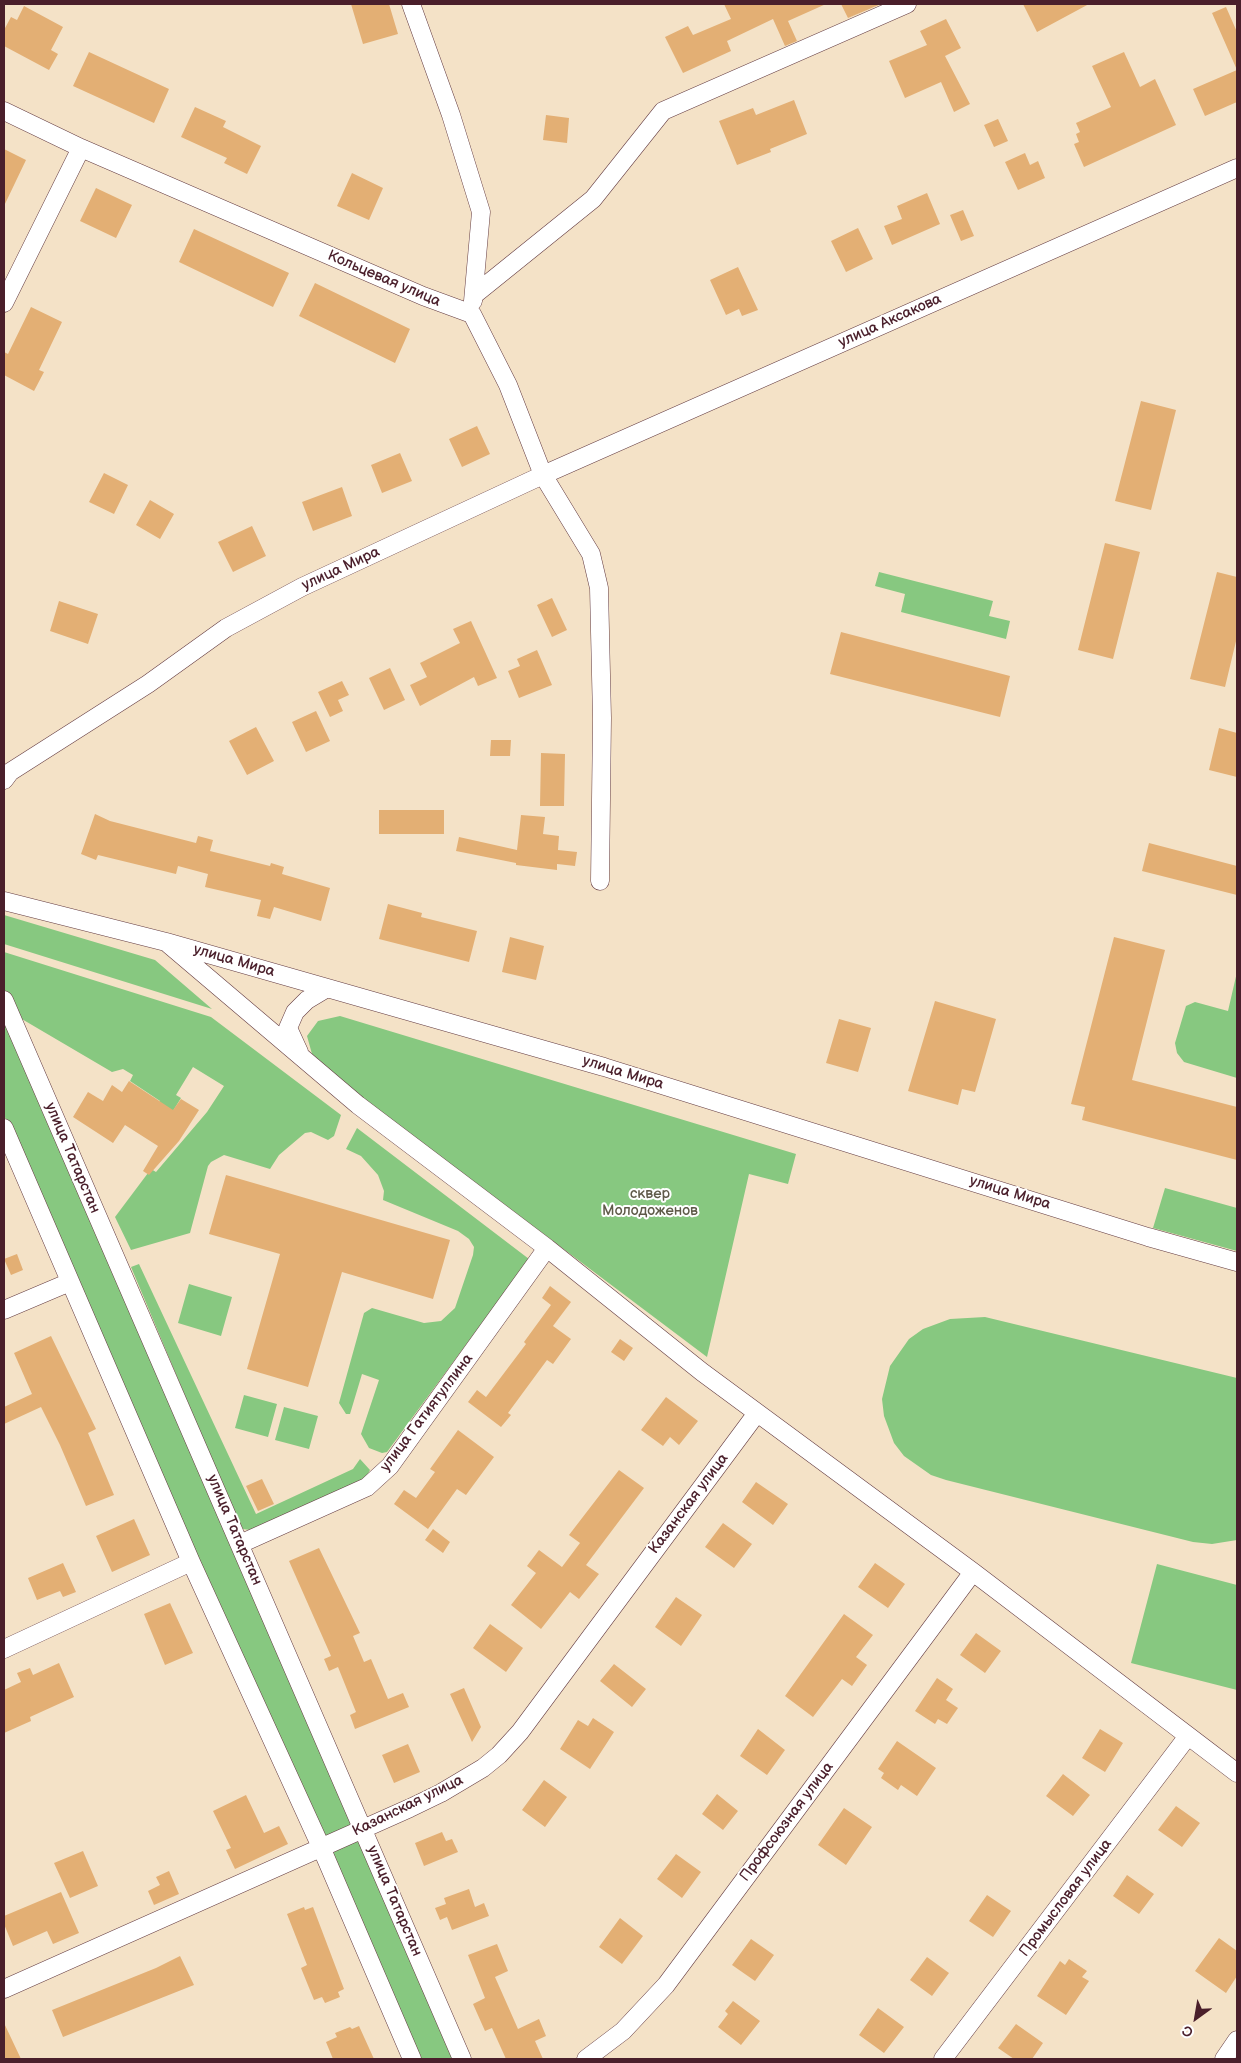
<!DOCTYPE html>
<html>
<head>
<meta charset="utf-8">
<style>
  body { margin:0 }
  #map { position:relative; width:1241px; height:2063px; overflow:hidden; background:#f4e2c7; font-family:"Balsamiq Sans",sans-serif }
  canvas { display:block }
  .frame { position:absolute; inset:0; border:5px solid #4a1f2b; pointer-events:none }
  .north { position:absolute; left:1171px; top:1993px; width:50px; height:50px; -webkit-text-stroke:4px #fff; paint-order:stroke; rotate:212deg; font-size:14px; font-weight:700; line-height:20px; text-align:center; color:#4a1f2b }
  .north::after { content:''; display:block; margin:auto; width:18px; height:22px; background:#4a1f2b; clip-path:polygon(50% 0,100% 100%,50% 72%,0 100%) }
</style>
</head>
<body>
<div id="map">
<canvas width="1241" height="2063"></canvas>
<div class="frame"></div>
<div class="north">С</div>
</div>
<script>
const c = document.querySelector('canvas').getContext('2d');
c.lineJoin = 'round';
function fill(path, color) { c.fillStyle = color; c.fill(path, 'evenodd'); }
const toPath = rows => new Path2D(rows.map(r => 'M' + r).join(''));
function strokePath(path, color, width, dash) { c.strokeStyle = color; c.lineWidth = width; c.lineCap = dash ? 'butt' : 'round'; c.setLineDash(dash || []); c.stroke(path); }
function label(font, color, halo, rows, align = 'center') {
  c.font = font + ' "Balsamiq Sans",sans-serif'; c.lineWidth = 4; c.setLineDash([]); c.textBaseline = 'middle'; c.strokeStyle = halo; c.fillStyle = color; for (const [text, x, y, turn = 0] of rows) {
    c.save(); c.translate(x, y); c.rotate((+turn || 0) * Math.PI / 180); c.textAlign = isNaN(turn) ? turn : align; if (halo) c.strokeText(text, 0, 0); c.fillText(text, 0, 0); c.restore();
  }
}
fill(toPath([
  [879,572,993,601,989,616,1010,621,1006,639,901,612,905,594,875,586],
  [4,915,155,960,212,1009,4,944],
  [4,952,211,1017,341,1115,334,1136,328,1140,311,1132,305,1133,279,1155,270,1169,224,1155,211,1162,208,1166,190,1233,131,1250,115,1217,151,1169,156,1172,207,1112,224,1086,193,1067,176,1095,181,1098,168,1119,152,1113,160,1101,130,1081,133,1075,123,1069,112,1072,15,1015,4,988],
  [1237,972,1237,1078,1184,1062,1177,1053,1175,1043,1186,1006,1195,1002,1228,1011],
  [340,1016,796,1154,788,1184,749,1174,707,1357,323,1068,312,1054,307,1036,318,1021],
  [4,1017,461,2059,419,2059,75,1277,4,1115],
  [357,1128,529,1259,387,1452,382,1453,369,1448,361,1434,379,1380,362,1374,350,1414,346,1414,339,1403,364,1313,372,1308,424,1323,441,1321,455,1308,473,1255,474,1247,469,1239,458,1231,383,1200,384,1191,378,1175,361,1156,346,1149],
  [1165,1188,1237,1208,1237,1251,1153,1228],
  [139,1264,256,1514,353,1469,360,1459,370,1470,365,1479,250,1530,243,1529,233,1510,131,1267],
  [189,1284,232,1297,221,1336,178,1323],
  [985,1317,1237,1378,1237,1540,1212,1544,1193,1542,946,1480,931,1475,904,1456,894,1443,884,1416,882,1399,890,1366,909,1339,923,1329,950,1319],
  [244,1395,277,1404,268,1437,235,1428],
  [284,1407,318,1416,309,1449,275,1440],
  [1157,1564,1237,1585,1237,1690,1131,1663]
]), '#87c880');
fill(toPath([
  [351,4,389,4,398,34,363,44],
  [724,4,826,4,788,21,797,41,785,46,773,19,727,41,731,51,683,73,665,37,688,26,693,35,731,19],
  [841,4,881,4,848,18],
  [1023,4,1089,4,1037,32],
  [24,6,63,27,51,50,58,54,49,70,4,46,4,30,11,17,17,20],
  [1226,7,1237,32,1237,102,1205,116,1193,89,1237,70,1212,13],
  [946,19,961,48,945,56,970,104,954,112,941,82,905,98,889,61,927,45,920,31],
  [89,52,169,89,154,123,73,86],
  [1124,52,1140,87,1155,79,1176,125,1084,167,1074,144,1079,142,1076,134,1080,132,1076,123,1111,107,1092,66],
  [794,100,807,134,770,149,771,152,737,165,719,121,753,108,756,115],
  [195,107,226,121,223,127,261,146,247,174,224,163,227,158,181,137],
  [546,115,569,118,567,143,543,140],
  [998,119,1008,141,994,147,984,125],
  [4,149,26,160,4,206],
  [1025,153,1030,165,1038,161,1045,178,1018,190,1005,162],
  [352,173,383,188,369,220,337,206],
  [96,188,132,205,116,238,80,221],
  [927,193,940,224,892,245,884,226,902,219,897,206],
  [963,210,974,236,961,241,950,215],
  [858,228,873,259,846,272,831,241],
  [194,229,289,273,273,307,179,262],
  [738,267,758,310,742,316,739,309,726,315,710,280],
  [315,283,410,329,395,363,299,316],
  [31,307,62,322,39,370,44,372,34,391,4,375,4,352,8,354],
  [1141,401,1176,410,1151,510,1115,501],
  [477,426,490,454,462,467,449,439],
  [400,453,412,481,382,493,371,465],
  [104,473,128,485,114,514,89,502],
  [342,487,352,516,313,531,302,502],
  [150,500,174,514,160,539,136,525],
  [252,526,266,556,233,572,218,542],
  [1105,543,1140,552,1113,659,1078,650],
  [1217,572,1237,577,1237,637,1225,687,1190,679],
  [552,598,567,630,552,637,537,605],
  [59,601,98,614,88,644,50,631],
  [471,621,497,678,478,686,474,677,420,706,410,685,427,677,420,663,460,643,453,629],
  [841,632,1010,676,1000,717,830,674],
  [537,650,552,685,519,698,508,671,520,666,517,659],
  [390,668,405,700,384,710,369,678],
  [342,681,349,695,338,700,343,711,330,717,318,692],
  [316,711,330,741,306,752,292,722],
  [256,727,274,761,247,775,229,741],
  [1219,728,1237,733,1237,777,1209,770],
  [491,740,511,740,510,756,490,756],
  [541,753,565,754,564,806,540,806],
  [379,810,444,810,444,834,379,834],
  [95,814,110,821,196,843,198,836,213,840,210,851,270,866,271,863,284,867,282,874,330,888,321,921,274,907,270,919,257,916,261,900,205,887,208,874,178,866,176,874,98,855,96,860,81,854],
  [521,815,545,817,543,834,559,836,558,850,577,852,575,866,557,864,557,870,516,865,516,863,456,851,459,837,517,850],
  [1149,843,1237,866,1237,895,1142,871],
  [388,904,422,913,421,917,477,931,469,962,379,939],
  [510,937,544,946,536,980,502,972],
  [1114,937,1165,950,1132,1080,1237,1107,1237,1160,1082,1120,1085,1107,1071,1104],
  [935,1001,996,1019,975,1092,962,1089,958,1105,908,1091],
  [839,1019,871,1028,858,1072,826,1063],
  [129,1081,173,1110,181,1099,199,1110,179,1141,149,1175,143,1171,158,1146,125,1125,113,1143,73,1117,88,1092,103,1101,112,1085,122,1092],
  [226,1175,450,1240,433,1299,342,1272,308,1387,247,1369,280,1254,209,1234],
  [17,1254,23,1270,11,1275,4,1259],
  [550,1286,571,1302,553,1326,571,1339,553,1364,547,1360,508,1413,511,1415,501,1427,468,1402,477,1390,486,1397,526,1344,524,1342,551,1305,542,1298],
  [51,1336,96,1429,88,1433,114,1495,86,1506,60,1445,41,1407,4,1424,4,1407,32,1394,14,1353],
  [620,1339,633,1348,624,1361,611,1352],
  [666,1397,698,1421,679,1445,670,1437,663,1446,641,1430],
  [458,1430,494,1457,466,1495,457,1489,428,1529,394,1504,404,1490,416,1498,435,1472,430,1469],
  [619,1470,644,1488,586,1565,599,1574,579,1599,570,1592,541,1629,511,1605,536,1573,527,1566,539,1550,562,1567,580,1543,569,1535],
  [262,1479,274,1504,258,1511,246,1486],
  [756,1482,788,1504,773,1525,742,1502],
  [134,1519,150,1555,112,1572,96,1536],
  [723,1523,752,1544,734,1568,705,1547],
  [433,1529,450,1542,443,1553,425,1540],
  [319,1548,360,1633,353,1636,364,1662,371,1659,388,1699,403,1693,409,1707,355,1729,350,1715,356,1712,338,1667,329,1671,324,1659,331,1656,289,1561],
  [63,1563,76,1592,63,1597,60,1591,37,1600,28,1578],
  [875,1563,905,1584,888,1608,858,1587],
  [676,1597,702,1615,681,1646,655,1627],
  [170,1603,193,1653,165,1665,144,1614],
  [844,1614,873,1635,856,1657,867,1665,852,1686,842,1679,813,1717,785,1696],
  [490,1624,523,1648,506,1672,473,1648],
  [976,1633,1001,1651,985,1673,960,1655],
  [59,1663,74,1697,30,1717,31,1721,4,1733,4,1690,21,1682,17,1673,30,1668,33,1675],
  [614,1664,646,1689,632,1707,600,1681],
  [937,1678,953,1689,946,1700,958,1708,947,1724,938,1719,935,1724,915,1711],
  [464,1688,481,1727,472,1742,450,1694],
  [593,1718,614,1732,590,1769,560,1749,578,1720,588,1726],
  [758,1729,785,1750,767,1775,740,1756],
  [1100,1729,1123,1743,1105,1772,1082,1758],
  [897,1741,936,1768,917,1796,901,1785,898,1790,881,1778,884,1773,878,1769],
  [408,1744,420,1772,394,1783,382,1755],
  [1063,1774,1090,1795,1073,1816,1046,1796],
  [544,1780,567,1797,545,1827,522,1810],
  [717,1794,738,1811,723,1830,702,1814],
  [246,1795,264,1833,279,1826,288,1844,235,1869,226,1850,231,1848,213,1811],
  [1176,1806,1200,1823,1182,1847,1158,1830],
  [844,1808,872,1827,846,1865,818,1845],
  [442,1832,446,1841,452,1839,458,1852,424,1866,415,1843],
  [83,1851,98,1886,70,1898,54,1863],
  [676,1854,701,1872,682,1898,657,1879],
  [169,1871,179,1894,154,1905,148,1891,160,1885,156,1877],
  [1127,1875,1154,1894,1139,1914,1113,1896],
  [469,1889,475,1907,484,1903,489,1916,452,1930,447,1917,440,1920,435,1908,446,1904,444,1898],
  [61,1892,79,1933,53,1944,47,1931,13,1946,4,1924,4,1916],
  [987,1895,1011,1911,993,1937,969,1921],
  [304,1907,305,1910,313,1907,344,1989,338,1992,340,1997,325,2003,322,1997,314,2000,301,1968,307,1965,287,1914],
  [620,1918,643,1936,622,1964,599,1947],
  [1219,1938,1237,1951,1237,1976,1226,1993,1195,1971],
  [751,1939,774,1955,755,1981,732,1965],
  [497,1944,508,1971,495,1977,518,2029,539,2019,546,2036,535,2041,543,2059,506,2059,492,2028,485,2031,473,2004,485,1998,468,1955],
  [180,1956,194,1985,63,2037,52,2010,156,1968],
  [927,1957,949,1973,932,1996,910,1980],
  [1069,1959,1087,1971,1082,1977,1089,1981,1066,2015,1037,1996,1060,1961,1065,1965],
  [733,2001,760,2021,741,2045,718,2027,728,2014,725,2011],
  [878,2008,904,2027,884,2053,859,2035],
  [4,2023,21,2059,4,2059],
  [1016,2024,1043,2043,1032,2059,1014,2059,998,2048],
  [359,2026,374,2059,333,2059,326,2042,337,2037,335,2033,350,2027,352,2029]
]), '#e3af74');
const street = toPath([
  [411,4,451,115,481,212,473,301],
  [4,111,81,148,423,296,472,314],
  [474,295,593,199,663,111,907,4],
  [4,303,81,148],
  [4,780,10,772,148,684,226,628,302,587,543,475,508,385,472,314],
  [600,881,602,718,599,588,591,554,543,475,1237,168],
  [4,901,166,942,604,1067,1148,1237,1237,1262],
  [166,942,358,1105,547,1248,702,1372,973,1572,1237,1773],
  [4,1000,462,2059],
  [299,1052,288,1028,295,1012,307,1000,327,988],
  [4,1128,191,1562,321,1847,412,2059],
  [4,1310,70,1282],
  [240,1544,367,1487,390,1466,547,1248],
  [4,1649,191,1562],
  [4,1989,410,1808,441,1793,483,1768,499,1755,520,1732,757,1413],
  [586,2059,623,2031,666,1985,973,1572],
  [943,2059,1188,1736],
  [1224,2059,1237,2040]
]);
strokePath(street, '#643c42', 19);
strokePath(street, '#fff', 18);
label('15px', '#4a1f2b', '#fff', [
  ["Кольцевая улица",384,279,23],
  ["улица Аксакова",890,321,-24],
  ["улица Мира",341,569,-25],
  ["улица Мира",234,961,16],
  ["улица Мира",623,1073,17],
  ["улица Татарстан",72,1158,67],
  ["улица Мира",1010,1193,17],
  ["улица Гатиятуллина",427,1413,-53],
  ["Казанская улица",689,1504,-53],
  ["улица Татарстан",234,1530,67],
  ["Казанская улица",408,1806,-26],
  ["Профсоюзная улица",787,1822,-53],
  ["Промысловая улица",1066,1898,-53],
  ["улица Татарстан",394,1901,67]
]);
label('15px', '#5f5a49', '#fff', [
  ["сквер",650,1194],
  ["Молодоженов",650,1211]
]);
</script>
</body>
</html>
